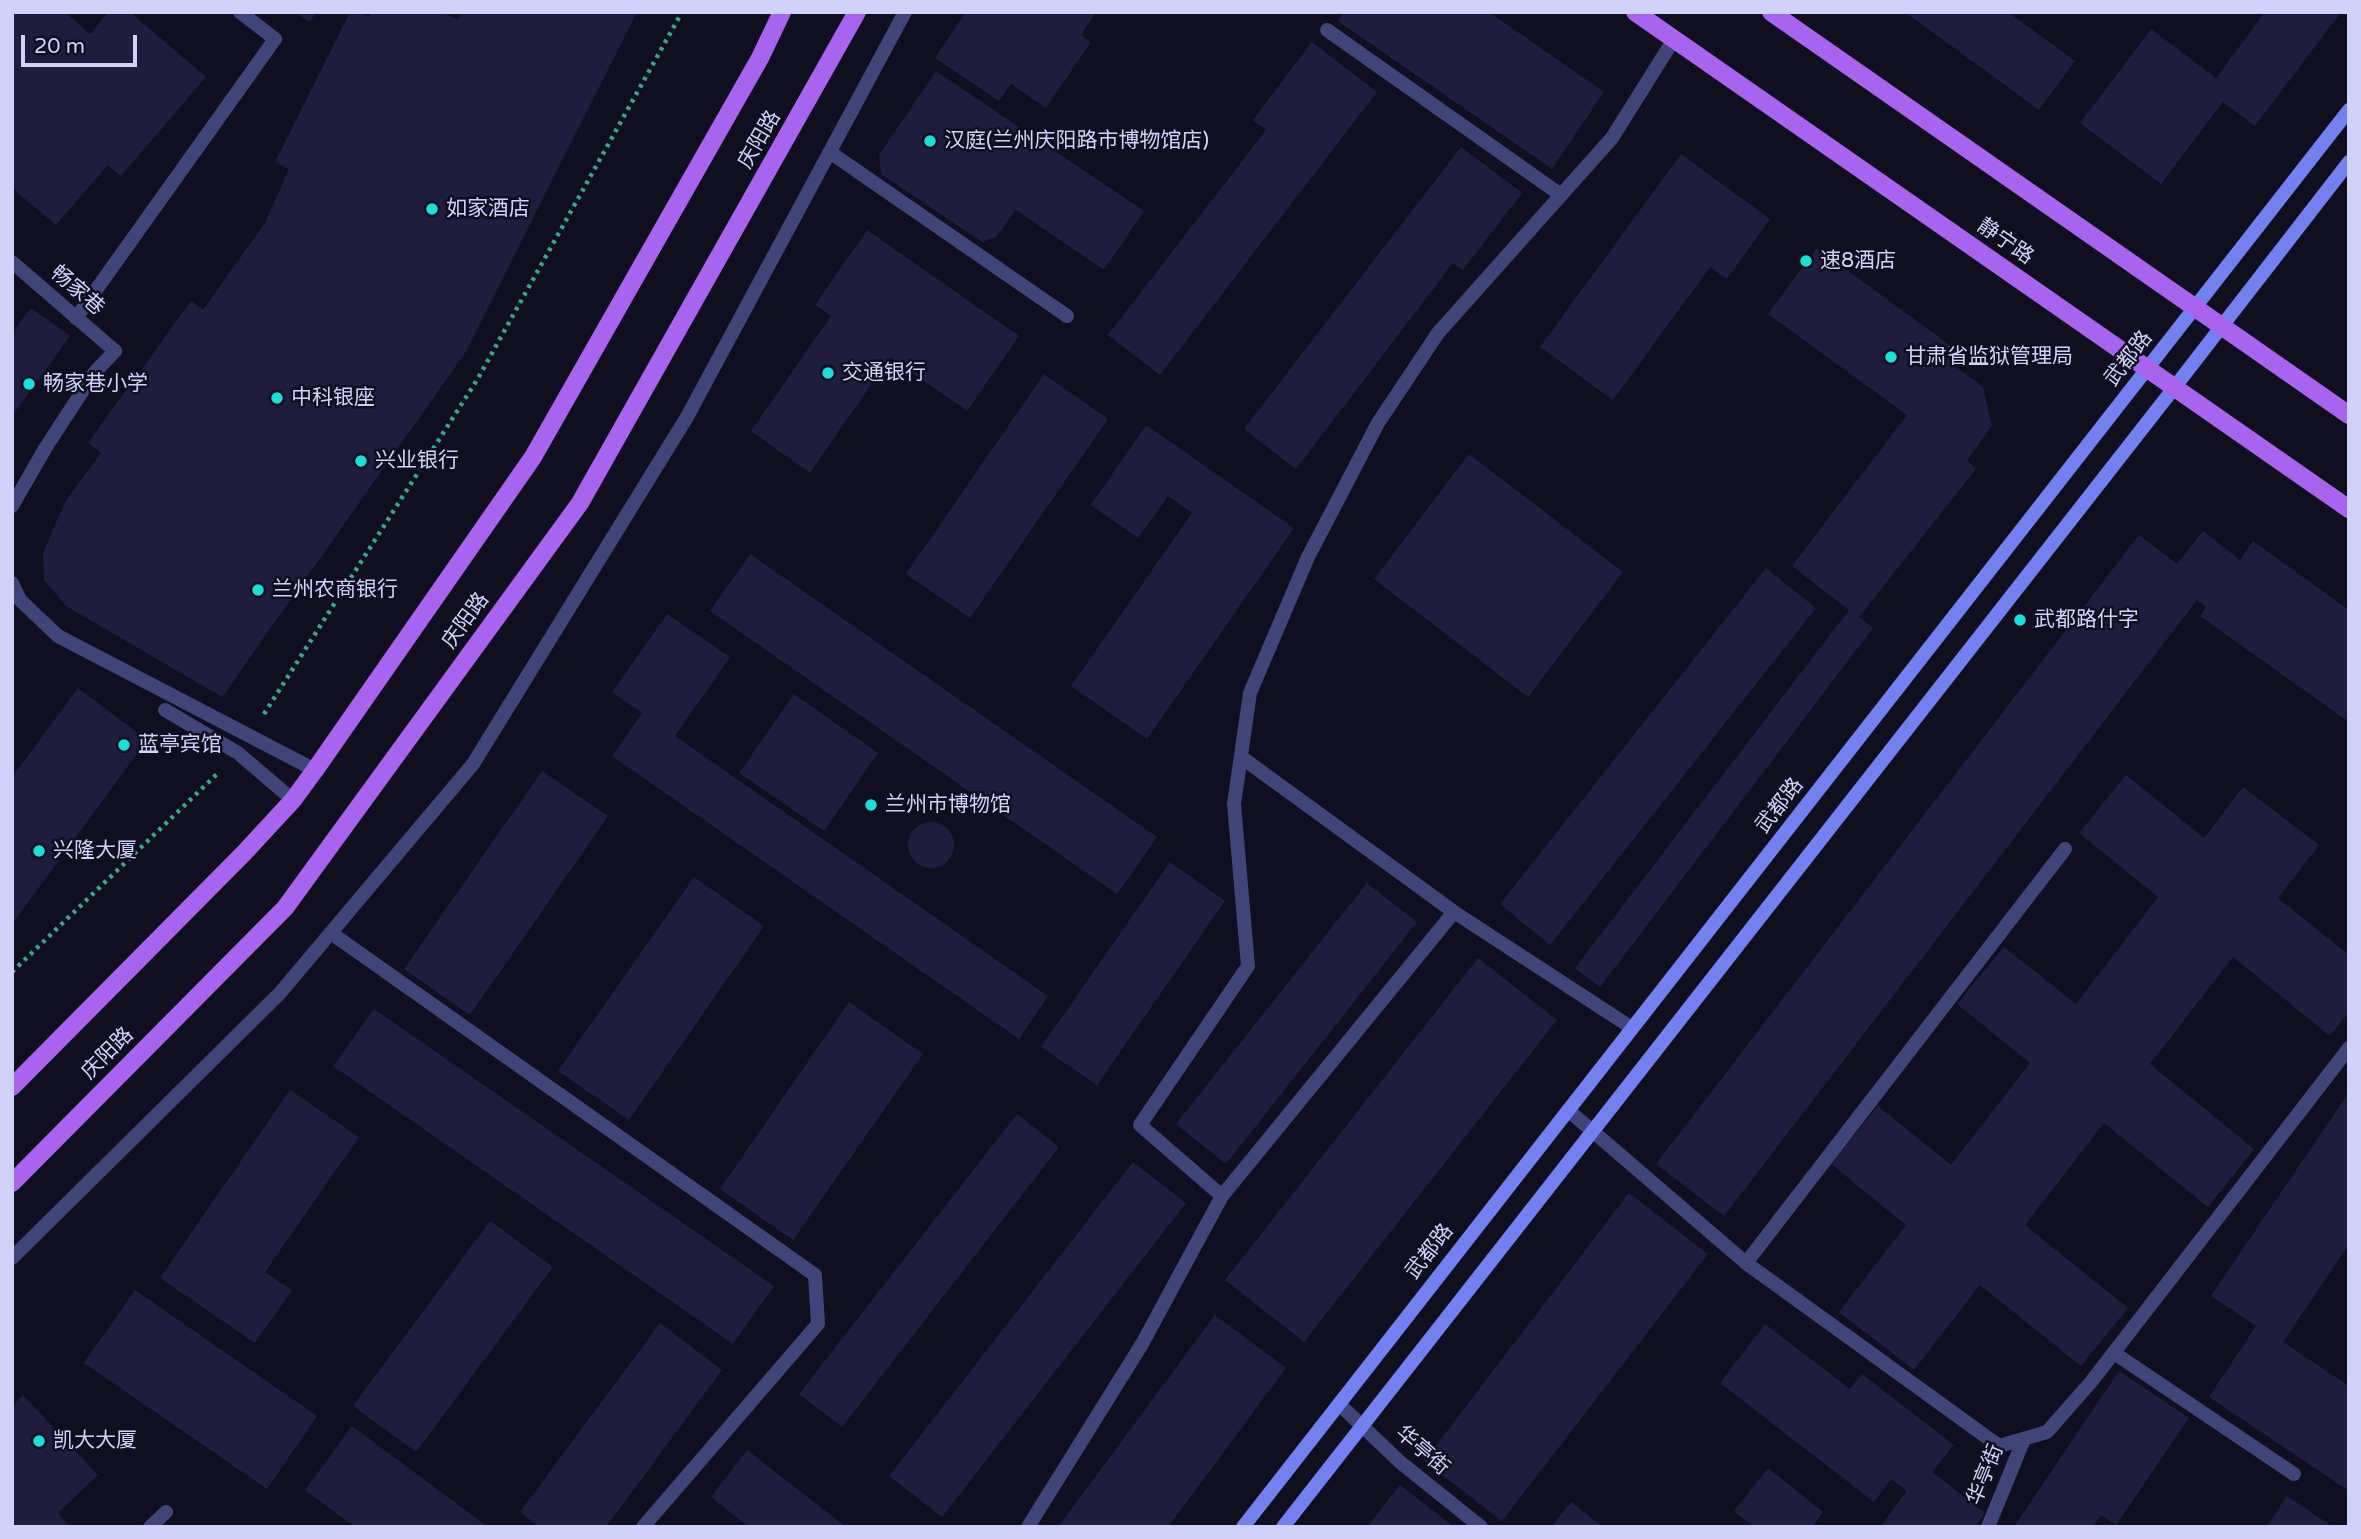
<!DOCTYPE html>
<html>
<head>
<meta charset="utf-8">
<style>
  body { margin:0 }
  #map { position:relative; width:2361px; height:1539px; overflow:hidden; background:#0f0f1f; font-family:"Varela Round",sans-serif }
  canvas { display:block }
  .frame { position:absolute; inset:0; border:14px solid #d1d2fa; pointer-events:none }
  .scale { position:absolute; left:21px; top:35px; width:116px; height:32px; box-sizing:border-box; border:4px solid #d1d2fa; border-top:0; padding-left:9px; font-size:21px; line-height:24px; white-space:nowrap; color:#d1d2fa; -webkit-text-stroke:5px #0f0f1f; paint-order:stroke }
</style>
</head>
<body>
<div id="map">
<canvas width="2361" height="1539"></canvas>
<div class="frame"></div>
<div class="scale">20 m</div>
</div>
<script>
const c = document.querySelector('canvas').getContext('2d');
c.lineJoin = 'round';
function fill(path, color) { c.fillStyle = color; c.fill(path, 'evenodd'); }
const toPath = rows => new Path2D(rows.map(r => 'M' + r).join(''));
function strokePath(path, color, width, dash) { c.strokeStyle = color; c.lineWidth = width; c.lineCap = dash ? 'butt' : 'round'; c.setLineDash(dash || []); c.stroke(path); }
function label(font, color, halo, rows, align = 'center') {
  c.font = font + ' "Varela Round","Noto Sans SC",sans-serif'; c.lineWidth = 5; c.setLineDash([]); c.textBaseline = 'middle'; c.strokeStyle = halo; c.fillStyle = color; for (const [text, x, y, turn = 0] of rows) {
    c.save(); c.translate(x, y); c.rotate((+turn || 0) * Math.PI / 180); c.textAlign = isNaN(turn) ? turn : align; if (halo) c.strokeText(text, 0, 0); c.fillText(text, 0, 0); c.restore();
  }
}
fill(toPath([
  [12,12,65,12,90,34,108,12,130,12,206,77,121,176,108,165,56,225,12,188],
  [294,12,316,12,310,22],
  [350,12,369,16,372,12,441,12,458,20,462,12,637,12,465,353,222,697,66,606,44,580,43,553,65,502,101,453,88,443,191,301,203,310,265,223,289,169,275,162],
  [966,12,1096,12,1081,35,1091,42,1046,108,1011,84,999,101,935,58],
  [1344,12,1489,12,1604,92,1552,169,1338,21],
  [1905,12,2008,12,2075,61,2039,110],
  [2265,12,2341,12,2255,126,2223,102,2161,184,2080,123,2151,29,2216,78],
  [1312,42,1377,92,1160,375,1108,335,1266,130,1253,120],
  [936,71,1144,211,1104,270,1016,210,996,237,982,242,881,174,879,155],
  [1461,147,1522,193,1463,270,1453,263,1296,469,1244,429],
  [1681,154,1770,219,1727,279,1710,267,1613,400,1540,347],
  [867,230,1019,336,967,411,890,357,810,473,751,431,831,316,815,305],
  [1817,248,1959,352,1951,363,1983,387,1992,426,1967,460,1976,469,1859,617,1873,628,1600,987,1575,968,1849,610,1792,566,1907,415,1768,314],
  [31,308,70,336,12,416,12,333],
  [1044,374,1108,419,970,618,906,574],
  [1146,425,1294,528,1147,739,1071,686,1192,513,1168,496,1138,538,1091,505],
  [1469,454,1623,572,1528,697,1374,579],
  [2203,531,2240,560,2253,541,2349,610,2349,722,2200,616,2206,607,2197,600,1724,1216,1656,1164,2139,535,2177,564],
  [750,554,1157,837,1117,894,710,611],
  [1766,568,1816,608,1550,945,1500,904],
  [667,614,730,657,675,736,1048,996,1019,1039,612,756,642,713,612,692],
  [78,688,147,740,12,924,12,777],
  [794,694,878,753,824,831,739,773],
  [542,771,608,816,470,1015,404,969],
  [2126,775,2204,838,2243,787,2319,845,2278,898,2349,955,2349,1012,2330,1036,2233,957,2150,1064,2254,1149,2208,1207,2104,1123,2025,1225,2128,1308,2081,1366,1980,1285,1914,1370,1839,1312,1906,1225,1831,1164,1878,1106,1951,1165,2030,1063,1957,1004,2004,947,2076,1004,2158,897,2079,833],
  '908 845a23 23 0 1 1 46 0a23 23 0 1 1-46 0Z',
  [1170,862,1225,901,1097,1085,1041,1047],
  [694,877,764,926,629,1120,558,1071],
  [1367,883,1417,922,1226,1164,1176,1124],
  [1478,958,1557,1020,1304,1342,1225,1280],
  [849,1002,923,1054,793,1240,720,1189],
  [374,1009,774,1286,733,1344,333,1066],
  [290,1090,359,1137,265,1272,292,1290,255,1343,160,1278],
  [2349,1092,2349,1244,2283,1342,2349,1386,2349,1491,2209,1397,2256,1326,2211,1296],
  [1017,1114,1059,1147,842,1427,799,1394],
  [1133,1162,1186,1203,942,1517,889,1476],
  [1629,1193,1708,1254,1502,1521,1424,1461],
  [490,1221,553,1267,416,1452,353,1406],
  [135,1290,317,1416,267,1489,84,1363],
  [1215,1315,1286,1368,1168,1527,1058,1527],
  [660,1323,722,1370,606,1527,539,1527,520,1512],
  [1765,1324,1850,1389,1862,1374,1954,1445,1932,1472,1985,1513,1975,1527,1880,1527,1907,1491,1891,1479,1874,1502,1720,1383],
  [2119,1371,2189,1418,2116,1525,2101,1515,2093,1527,2014,1527],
  [23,1395,98,1475,58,1513,70,1527,12,1527,12,1406],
  [352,1426,488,1527,355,1527,305,1490],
  [747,1450,846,1527,749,1527,711,1497],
  [1768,1468,1823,1512,1812,1527,1754,1527,1734,1511],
  [1400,1485,1454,1527,1367,1527],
  [2287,1496,2333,1527,2266,1527],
  [1571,1502,1603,1527,1551,1527]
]), '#1f1d3e');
strokePath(toPath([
  [264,714,477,380,682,12],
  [12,972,218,773]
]), '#3aa590', 4.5, [3.5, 5]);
strokePath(toPath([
  [1327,30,1561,195],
  [831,153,1067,316],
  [76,318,275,39,240,12],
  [12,506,46,447,95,372,115,351],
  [12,583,20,600,58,636,315,770],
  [165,710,238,753,293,800],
  [331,933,815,1275,818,1324,643,1527],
  [1222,1196,1454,912],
  [1746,1263,2065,849],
  [2114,1353,2294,1474],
  [150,1527,166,1512],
  [1028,1527,1142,1344,1222,1196,1140,1125,1248,966,1234,804,1250,693,1308,557,1378,423,1438,333,1612,138,1674,39]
]), '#3f4479', 14);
strokePath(toPath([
  [12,262,115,351],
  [1241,757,1454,912,1632,1028],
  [1568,1110,1746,1263,1999,1446,2047,1432,2091,1382,2349,1048],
  [12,1258,280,993,473,764,687,417,905,12],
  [1339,1404,1400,1462,1481,1527],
  [1988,1527,2024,1439]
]), '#3f4479', 14);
strokePath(toPath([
  [1243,1527,2349,110],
  [1283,1527,2174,388,2349,162]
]), '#7280f0', 14);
strokePath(toPath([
  [1635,12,2349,509],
  [1771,12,2349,415],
  [12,1087,244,853,293,800,315,770,533,457,760,58,782,12],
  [12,1183,285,908,580,503,857,12]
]), '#a864ef', 18);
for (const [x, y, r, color] of [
  [930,141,7,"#18e0d9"],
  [432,209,7,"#18e0d9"],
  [1806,261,7,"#18e0d9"],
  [1891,357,7,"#18e0d9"],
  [828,373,7,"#18e0d9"],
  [29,384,7,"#18e0d9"],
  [277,398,7,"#18e0d9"],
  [361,461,7,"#18e0d9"],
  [258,590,7,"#18e0d9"],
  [2020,620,7,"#18e0d9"],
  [124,745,7,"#18e0d9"],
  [871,805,7,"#18e0d9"],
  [39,851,7,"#18e0d9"],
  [39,1441,7,"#18e0d9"]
]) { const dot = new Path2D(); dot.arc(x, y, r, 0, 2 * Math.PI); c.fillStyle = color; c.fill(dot); strokePath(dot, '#0f0f1f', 2.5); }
label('21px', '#d1d2fa', '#0f0f1f', [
  ["庆阳路",760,140,-60],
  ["静宁路",2005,242,35],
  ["畅家巷",77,291,41],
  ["武都路",2129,359,-52],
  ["庆阳路",466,621,-54],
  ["武都路",1780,806,-52],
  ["庆阳路",108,1054,-45],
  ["武都路",1430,1252,-52],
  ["华亭街",1422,1451,41],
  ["华亭街",1986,1475,-68]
]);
label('21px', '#d1d2fa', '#0f0f1f', [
  ["汉庭(兰州庆阳路市博物馆店)",944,141],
  ["如家酒店",446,209],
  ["速8酒店",1820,261],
  ["甘肃省监狱管理局",1905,357],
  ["交通银行",842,373],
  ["畅家巷小学",43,384],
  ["中科银座",291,398],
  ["兴业银行",375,461],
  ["兰州农商银行",272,590],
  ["武都路什字",2034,620],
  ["蓝亭宾馆",138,745],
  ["兰州市博物馆",885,805],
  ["兴隆大厦",53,851],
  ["凯大大厦",53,1441]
], 'left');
</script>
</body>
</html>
